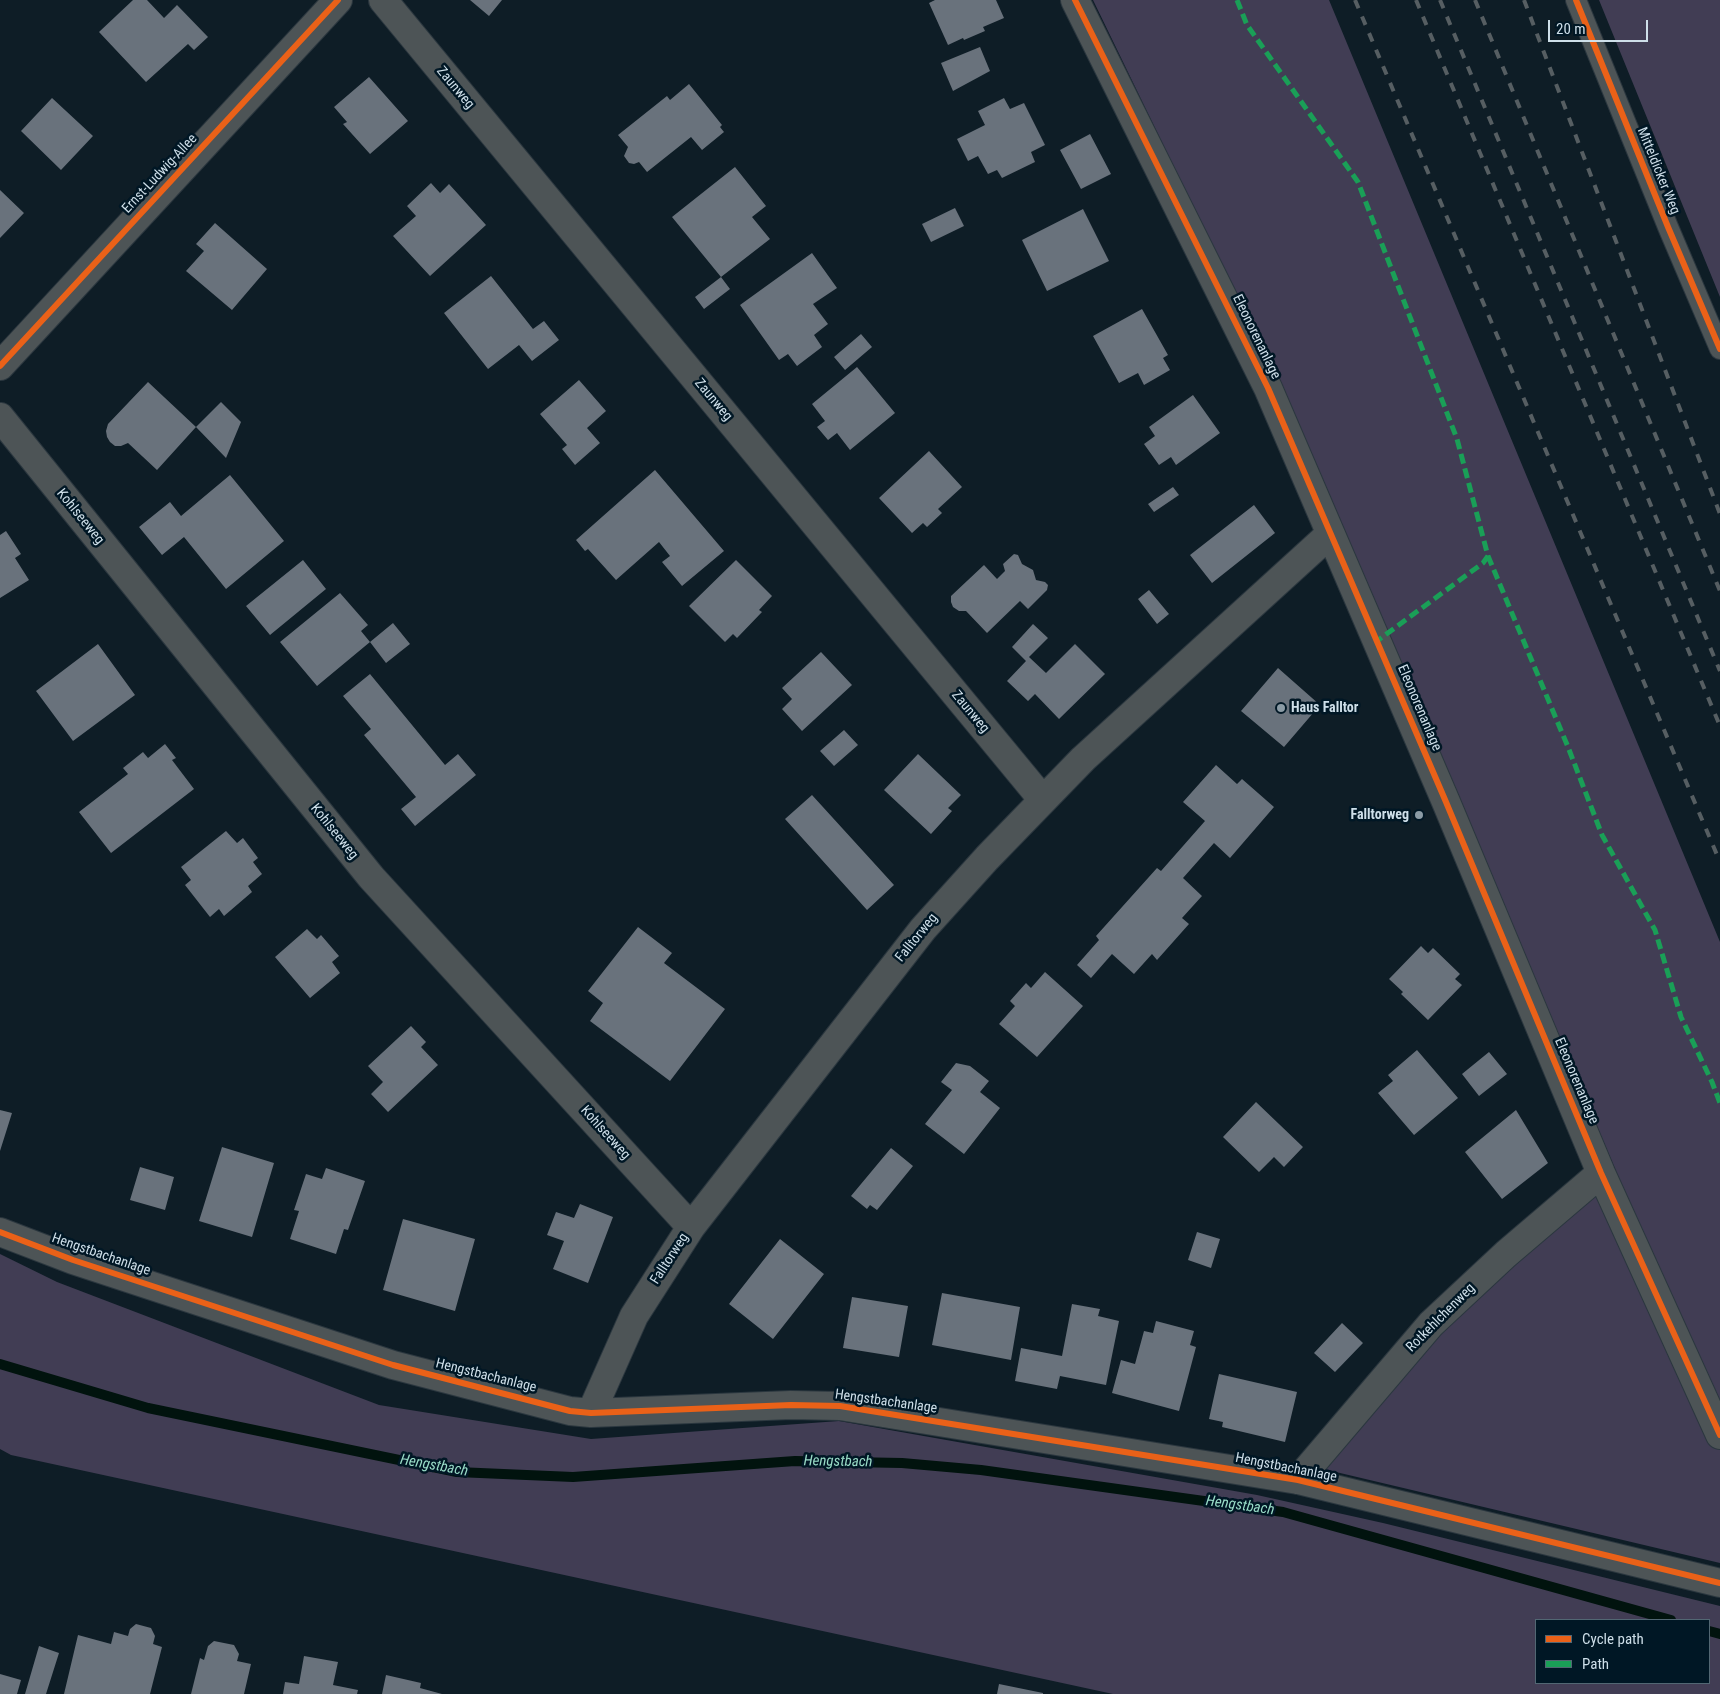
<!DOCTYPE html>
<html>
<head>
<meta charset="utf-8">
<style>
  body { margin:0 }
  #map { position:relative; width:1720px; height:1694px; overflow:hidden; background:#0e1d26; font-family:"Roboto Condensed",sans-serif }
  canvas { display:block }
  .legend { position:absolute; left:1535px; top:1619px; width:175px; height:65px; box-sizing:border-box; background:#001725; border:1px solid #526773; margin:0; padding:6px 9px; list-style:none; font-size:15px; color:#cedfe9 }
  .legend li { display:flex; align-items:center; gap:10px; height:25px }
  .legend b { width:25px; border:1px solid #526773 }
  .scale { position:absolute; left:1548px; top:20px; width:100px; height:22px; box-sizing:border-box; border:2px solid #cedfe9; border-top:0; padding-left:6px; font-size:15px; line-height:18px; white-space:nowrap; color:#cedfe9; -webkit-text-stroke:4px #001725; paint-order:stroke }
</style>
</head>
<body>
<div id="map">
<canvas width="1720" height="1694"></canvas>
<ul class="legend">
<li><b style="height:6px;background:#ea6118"></b>Cycle path</li>
<li><b style="height:6px;background:#1a9f57"></b>Path</li>
</ul>
<div class="scale">20 m</div>
</div>
<script>
const c = document.querySelector('canvas').getContext('2d');
c.lineJoin = 'round';
function fill(path, color) { c.fillStyle = color; c.fill(path, 'evenodd'); }
const toPath = rows => new Path2D(rows.map(r => 'M' + r).join(''));
function strokePath(path, color, width, dash) { c.strokeStyle = color; c.lineWidth = width; c.lineCap = dash ? 'butt' : 'round'; c.setLineDash(dash || []); c.stroke(path); }
function label(font, color, halo, rows, align = 'center') {
  c.font = font + ' "Roboto Condensed",sans-serif'; c.lineWidth = 5; c.setLineDash([]); c.textBaseline = 'middle'; c.strokeStyle = halo; c.fillStyle = color; for (const [text, x, y, turn = 0] of rows) {
    c.save(); c.translate(x, y); c.rotate((+turn || 0) * Math.PI / 180); c.textAlign = isNaN(turn) ? turn : align; if (halo) c.strokeText(text, 0, 0); c.fillText(text, 0, 0); c.restore();
  }
}
fill(toPath([
  [1093,0,1329,0,1720,942,1720,1563,1319,1468,1419,1344,1517,1253,1616,1171,1278,382],
  [1599,0,1720,0,1720,297],
  [0,1254,57,1282,379,1405,591,1439,839,1421,1257,1495,1383,1523,1720,1606,1720,1694,1113,1694,11,1455,0,1449],
  [1536,1620,1709,1620,1709,1683,1536,1683]
]), '#413d54');
strokePath(toPath([
  [0,1364,148,1408,457,1472,573,1477,795,1461,902,1463,981,1470,1283,1512,1671,1620],
  [1709,1631,1720,1634]
]), '#01130e', 10);
fill(toPath([
  [133,0,147,0,164,18,177,5,208,37,194,50,188,44,146,82,99,32],
  [470,0,502,0,489,16],
  [935,0,996,0,1004,18,983,27,985,31,964,40,963,38,948,45,929,3],
  [980,47,990,71,953,91,941,63],
  [369,77,408,121,370,154,343,124,347,122,334,107],
  [689,84,722,125,720,127,724,132,702,150,691,137,647,172,639,162,634,164,629,163,624,156,628,147,618,135,667,96,670,100],
  [52,98,93,136,61,170,21,131],
  [1004,98,1010,109,1024,103,1045,145,1031,152,1035,162,1002,178,997,170,988,174,978,156,968,161,957,139,985,125,978,111],
  [1090,134,1111,174,1081,189,1060,150],
  [735,167,766,206,752,217,770,239,721,277,672,217],
  [431,183,440,193,449,184,486,225,430,276,393,236,416,216,407,206],
  [0,190,24,213,0,238],
  [955,208,964,226,931,242,922,224],
  [1083,209,1109,261,1047,291,1022,240],
  [215,223,267,269,232,310,186,271,204,251,196,244],
  [812,253,837,288,813,304,828,324,814,335,822,347,797,366,788,354,779,360,740,305],
  [491,276,533,329,544,321,559,340,532,361,519,345,488,369,444,313],
  [721,277,730,289,704,309,695,297],
  [1142,309,1168,355,1163,358,1170,370,1144,385,1138,373,1119,383,1093,336],
  [861,334,872,347,845,370,834,357],
  [857,367,895,413,850,450,837,433,828,440,817,427,825,421,812,404],
  [579,380,606,411,587,428,600,443,575,465,562,449,567,445,540,414],
  [148,382,196,427,221,402,241,422,226,458,196,427,157,470,128,443,121,446,115,446,110,442,107,437,106,431,108,424],
  [1193,395,1220,433,1176,465,1171,457,1159,465,1144,444,1155,436,1149,427],
  [929,451,962,487,938,509,942,513,927,527,923,523,912,533,879,498],
  [655,470,724,551,682,586,662,562,670,556,659,542,616,580,588,549,585,551,576,540],
  [230,475,284,541,226,589,184,537,162,555,139,527,170,502,181,516],
  [1173,487,1179,495,1154,512,1148,504],
  [1254,505,1275,533,1212,583,1190,555],
  [6,531,21,554,15,558,29,580,0,598,0,535],
  [1014,554,1018,555,1022,564,1033,570,1036,580,1045,582,1048,585,1047,590,1028,609,1020,601,987,633,966,611,959,611,953,607,951,602,951,596,984,565,997,579,1005,571,1003,564],
  [303,560,326,589,270,635,246,606],
  [736,560,772,596,759,610,762,612,737,638,733,634,725,642,689,606],
  [1149,590,1169,614,1157,624,1138,599],
  [340,593,368,625,361,631,370,642,317,686,280,642],
  [393,623,410,644,386,663,370,642],
  [1033,624,1048,638,1029,657,1046,673,1075,644,1105,674,1059,719,1035,694,1028,701,1007,681,1026,661,1012,647],
  [98,644,135,695,73,741,36,691],
  [821,652,852,685,802,731,782,709,792,699,782,688],
  [1278,668,1320,705,1284,747,1241,711],
  [370,674,445,765,458,754,476,775,415,826,401,809,416,797,364,735,371,729,343,696],
  [844,730,858,745,834,766,820,751],
  [165,744,176,758,172,760,194,789,111,853,79,812,128,774,123,768,143,752,148,758],
  [918,754,961,795,948,808,952,811,931,834,884,790],
  [1216,765,1237,784,1242,779,1274,807,1230,858,1214,843,1183,878,1202,896,1182,918,1189,924,1157,960,1152,954,1134,974,1112,954,1091,978,1077,965,1099,940,1096,936,1157,868,1161,871,1205,821,1183,802],
  [812,795,894,885,867,910,785,819],
  [226,831,237,843,243,838,258,858,253,862,262,874,248,886,252,892,224,916,219,909,210,917,185,885,191,880,181,867],
  [638,927,672,953,664,963,725,1009,670,1081,590,1021,603,1003,588,991],
  [307,929,317,939,321,935,339,956,332,962,340,973,310,998,275,957],
  [1421,946,1428,953,1433,948,1460,974,1455,979,1462,985,1428,1020,1401,994,1403,992,1389,979],
  [1045,972,1083,1006,1037,1057,999,1024,1015,1006,1010,1001,1026,983,1031,988],
  [411,1026,426,1042,421,1047,438,1065,388,1112,371,1094,383,1082,368,1066],
  [1417,1050,1458,1098,1414,1135,1378,1093,1393,1081,1388,1075],
  [1489,1052,1507,1074,1479,1096,1462,1074],
  [956,1063,970,1066,989,1081,980,1092,1000,1108,964,1154,925,1124,952,1090,941,1082],
  [1256,1102,1303,1147,1284,1167,1274,1157,1259,1172,1223,1137],
  [0,1110,12,1113,0,1151],
  [1516,1110,1548,1163,1502,1199,1465,1152],
  [222,1147,274,1163,252,1237,199,1221],
  [891,1148,913,1166,877,1210,870,1205,867,1209,851,1196],
  [140,1167,174,1177,165,1210,130,1200],
  [326,1168,365,1181,348,1230,344,1229,336,1254,290,1239,299,1211,294,1210,306,1174,322,1179],
  [580,1204,613,1217,588,1283,553,1269,564,1241,547,1235,556,1212,574,1218],
  [403,1219,475,1239,455,1311,383,1290],
  [1197,1232,1220,1239,1211,1268,1188,1260],
  [780,1239,824,1274,773,1339,729,1304],
  [942,1293,1020,1307,1011,1360,932,1345],
  [852,1297,908,1306,899,1357,843,1348],
  [1072,1304,1100,1309,1098,1316,1119,1321,1106,1385,1060,1376,1057,1389,1015,1381,1021,1348,1062,1356],
  [1156,1321,1194,1331,1190,1345,1196,1347,1179,1411,1112,1393,1121,1360,1135,1364,1144,1331,1153,1333],
  [1342,1323,1363,1343,1335,1372,1314,1353],
  [1219,1374,1297,1392,1285,1442,1222,1427,1223,1422,1209,1419],
  [136,1624,151,1628,155,1636,153,1644,162,1647,150,1694,64,1694,78,1635,111,1644,114,1632,128,1636,130,1629],
  [214,1641,234,1645,239,1654,237,1661,251,1664,244,1694,191,1694,200,1658,204,1660,208,1646],
  [39,1646,59,1653,46,1694,25,1694],
  [304,1656,338,1662,333,1685,358,1690,357,1694,283,1694,285,1682,299,1684],
  [0,1674,21,1680,17,1694,0,1694],
  [386,1675,421,1683,420,1688,442,1694,382,1694],
  [999,1684,1043,1693,1043,1694,997,1694]
]), '#69727c');
const service = toPath([
  [1576,0,1668,227,1720,349]
]);
const minor = toPath([
  [383,0,1043,800],
  [1075,0,1268,388,1446,802,1601,1173,1720,1435],
  [0,366,338,0],
  [0,417,371,877,691,1227],
  [0,1232,73,1260,393,1365,570,1411,591,1413,791,1405,840,1406,1298,1480,1720,1583],
  [591,1413,634,1316,691,1227,923,929,987,858,1083,759,1330,534],
  [1298,1480,1431,1324,1506,1254,1601,1173]
]);
strokePath(service, '#2b373f', 22);
strokePath(minor, '#2b373f', 30);
strokePath(service, '#4d5456', 20);
strokePath(minor, '#4d5456', 28);
strokePath(toPath([
  [1355,0,1720,862],
  [1416,0,1720,726],
  [1440,0,1720,671],
  [1475,0,1720,591],
  [1524,0,1720,514]
]), '#565e62', 4, [9, 9]);
strokePath(toPath([
  [1237,0,1247,25,1358,182,1457,439,1488,556,1483,563,1377,641],
  [1488,556,1568,747,1602,835,1655,930,1681,1017,1712,1082,1720,1103]
]), '#1a9f57', 5, [10, 5]);
strokePath(toPath([
  [1075,0,1268,388,1446,802,1601,1173,1720,1435],
  [1576,0,1668,227,1720,349],
  [0,366,338,0],
  [0,1232,73,1260,393,1365,570,1411,591,1413,791,1405,840,1406,1298,1480,1720,1583]
]), '#ea6118', 6);
for (const [x, y, r, color] of [
  [1281,708,5,"#8b9ba5"],
  [1419,815,5,"#8b9ba5"]
]) { const dot = new Path2D(); dot.arc(x, y, r, 0, 2 * Math.PI); c.fillStyle = color; c.fill(dot); strokePath(dot, '#001725', 2); }
label('14px', '#cedfe9', '#001725', [
  ["Zaunweg",455,88,50],
  ["Mitteldicker Weg",1658,171,68],
  ["Ernst-Ludwig-Allee",160,174,-47],
  ["Eleonorenanlage",1256,337,64],
  ["Zaunweg",713,400,50],
  ["Kohlseeweg",80,517,51],
  ["Eleonorenanlage",1419,708,67],
  ["Zaunweg",970,712,50],
  ["Kohlseeweg",334,832,51],
  ["Falltorweg",917,938,-51],
  ["Eleonorenanlage",1576,1081,67],
  ["Kohlseeweg",605,1133,48],
  ["Hengstbachanlage",101,1255,19],
  ["Falltorweg",670,1259,-57],
  ["Rotkehlchenweg",1441,1318,-45],
  ["Hengstbachanlage",486,1376,14],
  ["Hengstbachanlage",886,1402,8],
  ["Hengstbachanlage",1286,1468,11]
]);
label('bold 14px', '#cedfe9', '#001725', [
  ["Haus Falltor",1291,708],
  ["Falltorweg",1409,815,"right"]
], 'left');
label('italic 15px', '#98dbc6', '#001725', [
  ["Hengstbach",838,1462,1],
  ["Hengstbach",434,1466,10],
  ["Hengstbach",1240,1506,8]
]);
</script>
</body>
</html>
